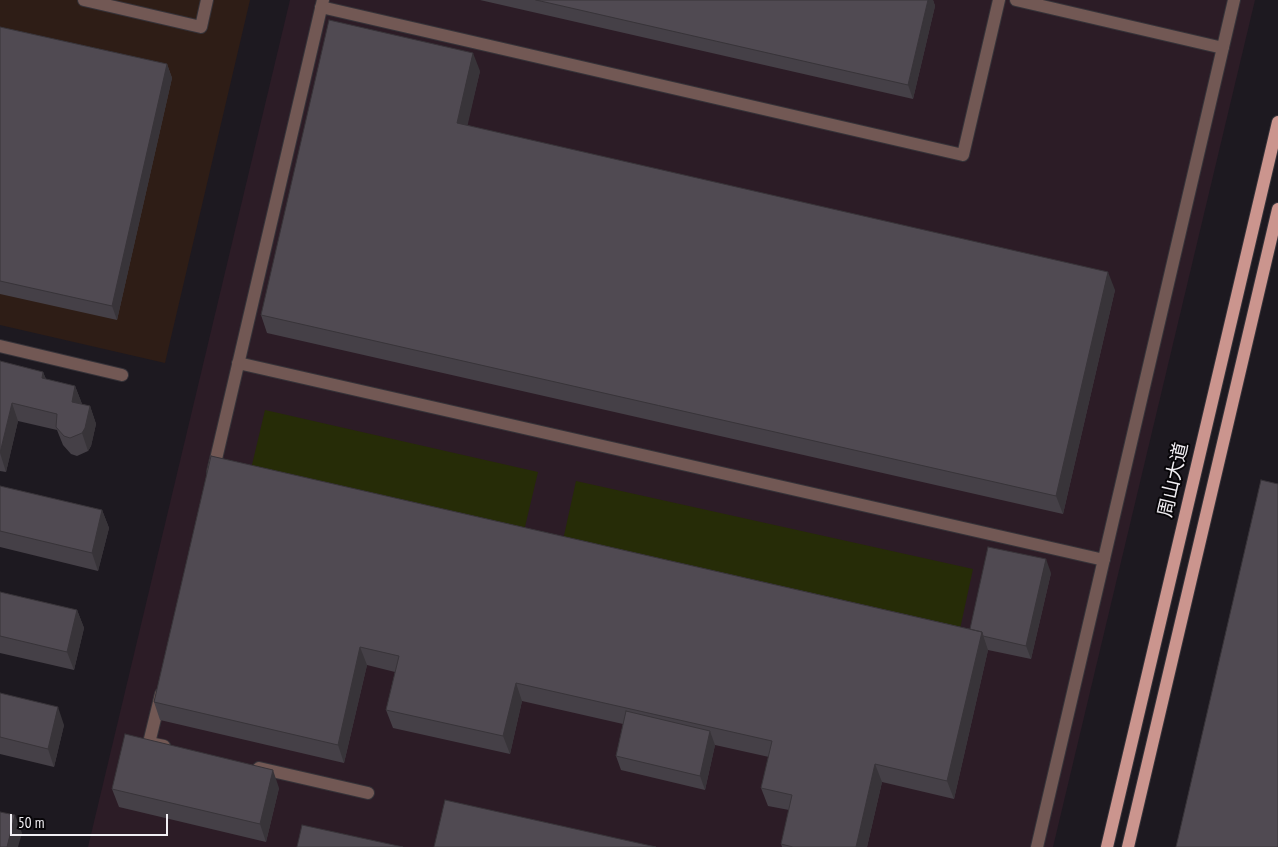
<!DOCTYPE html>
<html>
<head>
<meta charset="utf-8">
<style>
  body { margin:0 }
  #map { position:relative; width:1278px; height:847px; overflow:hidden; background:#1d1920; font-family:"PT Sans Narrow",sans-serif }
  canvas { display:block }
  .scale { position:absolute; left:10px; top:814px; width:158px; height:22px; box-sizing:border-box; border:2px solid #f1eef3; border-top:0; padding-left:6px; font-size:15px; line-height:18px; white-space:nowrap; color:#f1eef3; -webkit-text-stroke:4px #070508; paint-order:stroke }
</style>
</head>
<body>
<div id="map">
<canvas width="1278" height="847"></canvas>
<div class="scale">50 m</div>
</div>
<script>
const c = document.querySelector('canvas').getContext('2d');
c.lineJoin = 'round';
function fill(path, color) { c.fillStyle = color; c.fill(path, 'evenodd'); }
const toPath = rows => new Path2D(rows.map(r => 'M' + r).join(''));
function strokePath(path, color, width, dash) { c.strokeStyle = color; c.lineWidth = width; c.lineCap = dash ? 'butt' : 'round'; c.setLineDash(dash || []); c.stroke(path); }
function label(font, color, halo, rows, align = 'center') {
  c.font = font + ' "PT Sans Narrow","Noto Sans SC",sans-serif'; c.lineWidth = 4; c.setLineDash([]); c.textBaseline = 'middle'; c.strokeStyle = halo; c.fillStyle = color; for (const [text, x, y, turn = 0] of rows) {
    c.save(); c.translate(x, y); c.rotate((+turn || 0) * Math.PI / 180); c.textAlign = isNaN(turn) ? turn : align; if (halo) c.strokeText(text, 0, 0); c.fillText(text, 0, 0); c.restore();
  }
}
fill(toPath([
  [290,0,1255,0,1053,847,88,847]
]), '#2c1c26');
fill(toPath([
  [0,0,250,0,165,363,0,325]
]), '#2e1d16');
fill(toPath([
  [265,410,538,472,524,531,251,469],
  [576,481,973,569,960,629,563,540]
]), '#262c07');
const minor = toPath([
  [84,0,201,27,207,0],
  [1016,0,1223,48],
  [321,7,963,155,999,0],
  [0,346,122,375],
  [238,363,1104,560],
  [213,472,323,0],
  [161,694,149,743,164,746],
  [259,768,368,793],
  [1037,847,1234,0]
]);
const major = toPath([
  [1107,847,1278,122],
  [1128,847,1278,209]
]);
strokePath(minor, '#363339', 14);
strokePath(major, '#363339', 14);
strokePath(minor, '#725854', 12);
strokePath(major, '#cb958e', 12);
fill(toPath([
  [480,0,933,0,935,6,913,99],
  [0,27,167,64,172,78,117,320,0,294],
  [480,71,467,125,1115,290,1063,514,267,333,261,315],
  [0,361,43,372,46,379,75,386,82,404,90,406,96,424,91,446,88,451,77,456,71,454,63,445,57,430,18,421,6,472,0,471],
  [211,456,970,629,1051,573,1031,659,988,650,954,799,882,782,867,847,782,847,781,844,789,810,768,806,761,788,769,757,715,745,705,790,621,770,616,756,623,724,522,701,510,754,393,728,386,710,395,672,367,665,344,763,160,720,154,702],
  [0,486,102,510,109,528,98,571,0,547],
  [0,592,77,610,84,628,74,670,0,653],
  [0,693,64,725,54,767,0,754],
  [279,788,266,842,119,807,112,789]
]), '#454047');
fill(toPath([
  [928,0,933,0,935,6,913,99,908,85],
  [473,53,480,71,464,141,457,123],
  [167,64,172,78,117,320,112,306],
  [1108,272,1115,290,1063,514,1056,496],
  [43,372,50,390,42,378],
  [75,386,82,404,72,402],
  [12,403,18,421,6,472,0,453],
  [90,406,96,424,91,446,88,451,82,433],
  [102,510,109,528,98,571,92,553],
  [1046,559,1051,573,1031,659,1026,646],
  [77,610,84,628,74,670,67,652],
  [982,632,988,650,954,799,947,781],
  [360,647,367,665,344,763,338,745],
  [516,683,522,701,510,754,503,736],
  [58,707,64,725,54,767,48,749],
  [710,731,715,745,705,790,700,776],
  [875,764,882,782,867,847,856,847],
  [273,770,279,788,266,842,260,824],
  [15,815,22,833,18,847,7,847]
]), '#383439');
const building = toPath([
  [536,0,928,0,908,85,536,0],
  [329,20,473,53,457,123,1108,272,1056,496,261,315,329,20],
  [0,27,167,64,112,306,0,281,0,27],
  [0,361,43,372,42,378,75,386,72,402,90,406,85,428,82,433,70,438,64,436,56,427,57,414,12,403,0,453,0,361],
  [211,456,982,632,947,781,875,764,856,847,793,847,781,844,792,795,761,788,772,741,516,683,503,736,386,710,399,656,360,647,338,745,154,702,211,456],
  [1261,480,1278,484,1278,847,1176,847,1261,480],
  [0,486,102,510,92,553,0,531,0,486],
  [988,547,1046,559,1026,646,983,636,982,632,970,629,988,547],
  [0,592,77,610,67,652,0,636,0,592],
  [0,693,58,707,48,749,0,737,0,693],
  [626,711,710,731,700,776,616,756,626,711],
  [125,734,273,770,260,824,112,789,125,734],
  [445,800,656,847,434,847,445,800],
  [0,812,15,815,7,847,0,847,0,812],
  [302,825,403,847,297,847,302,825]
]);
fill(building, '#504a52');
strokePath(building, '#383439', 1);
label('19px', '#f1eef3', '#070508', [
  ["周山大道",1174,480,-77]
]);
</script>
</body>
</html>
